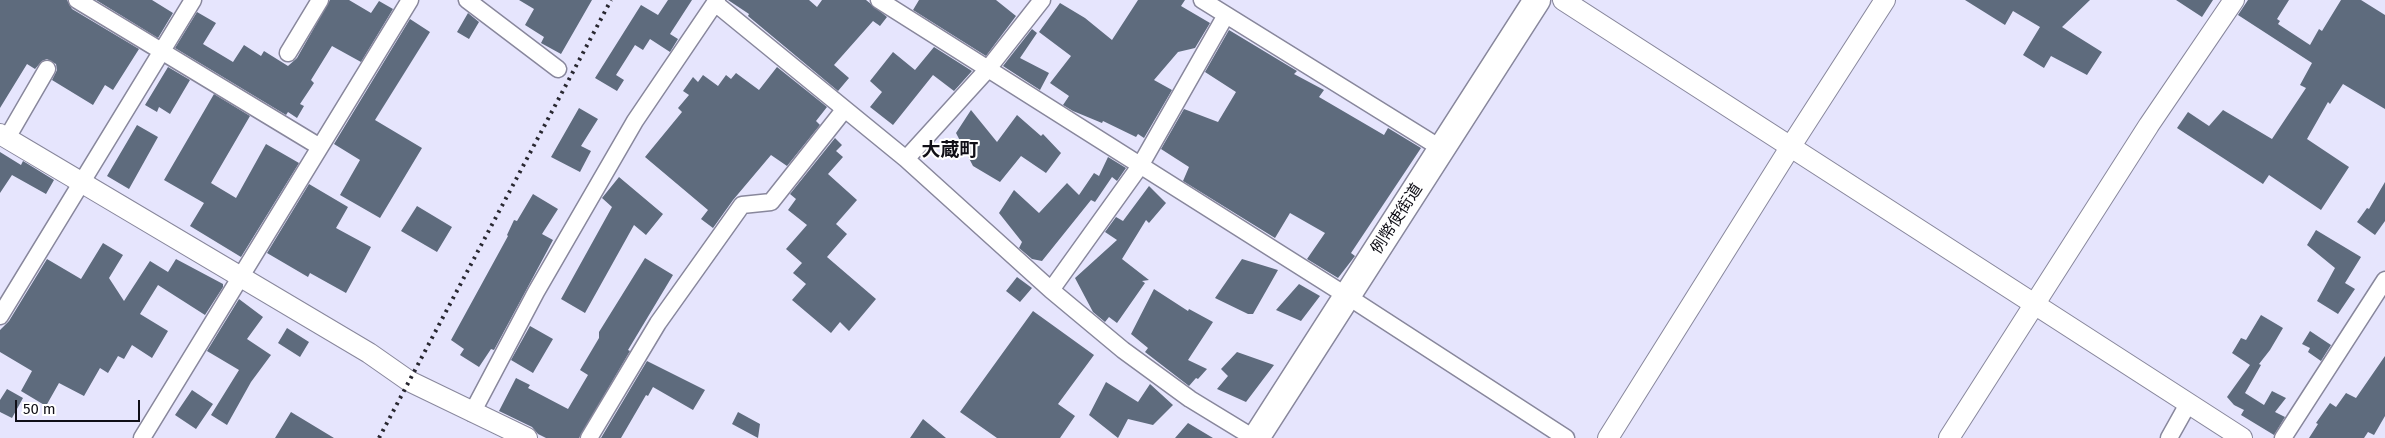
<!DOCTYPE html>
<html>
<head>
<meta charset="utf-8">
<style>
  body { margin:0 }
  #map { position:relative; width:2385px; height:438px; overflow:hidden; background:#e6e5fd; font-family:"Fira Sans",sans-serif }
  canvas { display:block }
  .scale { position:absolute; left:15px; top:400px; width:125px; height:22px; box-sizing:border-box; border:2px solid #100f17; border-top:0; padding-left:6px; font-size:15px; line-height:18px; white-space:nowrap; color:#100f17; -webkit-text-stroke:4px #fff; paint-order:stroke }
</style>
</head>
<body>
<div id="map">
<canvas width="2385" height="438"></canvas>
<div class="scale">50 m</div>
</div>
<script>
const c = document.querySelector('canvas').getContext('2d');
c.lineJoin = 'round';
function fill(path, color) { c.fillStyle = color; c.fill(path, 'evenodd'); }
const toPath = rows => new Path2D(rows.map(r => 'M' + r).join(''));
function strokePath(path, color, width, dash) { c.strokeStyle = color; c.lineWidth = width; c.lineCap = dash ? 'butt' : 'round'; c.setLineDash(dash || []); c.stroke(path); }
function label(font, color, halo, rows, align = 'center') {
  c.font = font + ' "Fira Sans","Noto Sans JP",sans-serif'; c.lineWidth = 4; c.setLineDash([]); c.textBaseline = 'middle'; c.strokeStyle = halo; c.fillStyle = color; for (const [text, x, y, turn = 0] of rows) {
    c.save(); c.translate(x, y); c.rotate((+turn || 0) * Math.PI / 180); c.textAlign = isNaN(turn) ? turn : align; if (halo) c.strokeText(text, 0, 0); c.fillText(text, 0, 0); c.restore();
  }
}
fill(toPath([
  [0,0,67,0,72,9,139,49,113,90,105,85,93,105,52,80,57,70,56,64,47,59,42,61,35,69,27,64,0,108],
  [96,0,152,0,173,13,158,38],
  [330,0,349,0,371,13,379,1,393,9,361,62,332,46,311,80,314,83,300,104,304,106,297,118,288,112,286,115,175,48,197,12,216,23,203,44,233,62,244,45,261,56,264,51,288,66,297,58],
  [519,0,592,0,561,54,541,43,544,37,525,25,534,9],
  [668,0,692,0,670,34,678,39,670,52,650,39,643,50,635,45,616,75,624,80,617,91,595,78,641,5,658,15],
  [728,0,809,0,817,7,822,0,866,0,887,17,880,26,873,21,834,65,849,78,838,91,748,16,749,14],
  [919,0,996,0,1016,16,986,56,913,10],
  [1138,0,1185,0,1181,6,1210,23,1195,48,1178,52,1154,80,1172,90,1144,138,1138,134,1136,137,1103,121,1102,123,1073,111,1063,105,1069,96,1050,83,1071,56,1039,32,1060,3,1085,18,1112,40],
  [1965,0,2090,0,2062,27,2102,52,2087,75,2051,56,2044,68,2023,55,2040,27,2013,11,2005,25],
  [2176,0,2213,0,2202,17],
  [2248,0,2289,0,2277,19,2280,21,2278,24,2310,45,2319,29,2322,31,2341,0,2361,0,2385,15,2385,109,2343,84,2330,104,2328,102,2307,139,2349,167,2321,210,2269,175,2263,184,2177,128,2188,112,2209,126,2223,110,2272,139,2306,88,2300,85,2312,63,2238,15],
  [468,13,479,22,469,39,457,32],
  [410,19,430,32,375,120,422,148,380,218,340,195,360,160,334,144],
  [1032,29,1037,33,1020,58,1049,73,1040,90,1003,66],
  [1229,30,1297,71,1294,74,1324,90,1319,97,1384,135,1388,128,1421,148,1351,253,1355,256,1338,278,1307,259,1325,233,1290,213,1275,238,1183,181,1189,167,1161,149,1184,109,1218,122,1236,92,1205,72],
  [934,47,972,71,954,91,933,75,893,125,870,107,882,92,870,81,893,52,915,70],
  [168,67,190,80,170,114,159,107,157,112,145,105],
  [777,67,827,107,816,121,820,125,787,166,771,155,733,200,713,228,701,219,708,210,645,157,682,112,678,108,689,95,683,91,693,77,698,82,703,75,718,86,726,75,731,79,736,73,759,90],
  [214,94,250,116,211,183,236,198,266,144,299,163,241,257,190,226,204,203,164,180],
  [579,108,598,119,581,146,591,151,580,172,551,157],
  [971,110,997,142,1017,115,1041,136,1043,134,1061,153,1046,173,1021,156,1000,182,973,166,956,133],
  [137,125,158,137,129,189,107,176],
  [835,138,842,145,836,151,843,157,828,174,857,200,836,224,847,234,827,257,876,299,849,331,840,322,831,333,792,300,806,284,793,273,802,263,786,249,807,225,788,210,796,199,790,194],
  [0,152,21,165,23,161,54,180,46,194,12,175,0,193],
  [1108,157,1126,168,1117,181,1112,177,1095,202,1091,200,1042,261,1032,259,1019,248,1022,242,999,213,1014,190,1039,213,1067,183,1079,195,1094,173,1099,176],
  [619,177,663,214,646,235,634,225,585,313,561,299,612,207,602,198],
  [2385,182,2385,221,2375,235,2357,222,2367,208,2369,209],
  [309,184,348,207,336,228,371,247,346,293,310,273,308,277,267,253],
  [1149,186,1166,203,1149,223,1146,220,1122,259,1149,280,1142,281,1145,283,1117,323,1109,317,1105,322,1093,312,1075,278,1117,240,1105,232,1116,217,1123,221],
  [533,194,558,209,542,234,553,240,494,350,491,349,479,367,460,355,464,349,451,340,508,236,507,235,514,220,517,221],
  [417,206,452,227,437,252,401,231],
  [2316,230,2361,257,2345,283,2355,289,2338,314,2317,301,2335,268,2307,245],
  [103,243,123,255,109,278,124,301,150,261,168,272,176,259,223,284,223,287,205,315,158,285,140,314,168,331,152,358,132,345,124,359,118,356,108,373,100,368,84,396,59,383,46,406,21,391,32,371,0,352,0,330,9,321,47,259,81,279],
  [645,258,673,275,628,350,630,351,579,438,546,438,538,434,532,427,499,411,516,378,530,385,528,388,568,409,588,375,580,370,599,338,599,332],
  [1242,259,1278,270,1253,314,1248,314,1215,298],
  [1017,277,1032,288,1020,302,1006,291],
  [1299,284,1320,296,1301,321,1276,310],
  [1154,289,1188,311,1189,309,1213,322,1188,360,1207,369,1198,379,1196,378,1189,386,1145,352,1148,348,1131,334],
  [239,299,263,317,247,339,271,355,251,382,227,425,211,415,239,370,207,351],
  [1033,311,1094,355,1058,404,1075,416,1060,438,997,438,960,412],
  [2261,315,2283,328,2270,350,2259,364,2261,365,2245,393,2264,405,2272,391,2286,398,2275,412,2285,417,2274,435,2241,415,2244,410,2234,405,2227,397,2250,365,2232,353,2241,338,2246,340],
  [530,326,553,339,533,373,511,360],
  [287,328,309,342,300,357,278,343],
  [2310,331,2331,345,2321,361,2308,352,2310,348,2302,344],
  [1237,352,1274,365,1246,402,1217,389,1228,376,1221,369],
  [2385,356,2385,416,2374,435,2368,432,2364,438,2309,438,2318,424,2316,423,2330,403,2336,407,2346,393,2356,398],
  [647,361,705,390,693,410,653,387,648,396,646,395,621,438,601,438],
  [1106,382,1138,402,1150,384,1173,405,1153,425,1128,419,1118,438,1089,415],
  [7,389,23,398,12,418,0,412,0,400],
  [192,390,213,404,196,429,175,415],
  [291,412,334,438,275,438],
  [738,412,760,424,758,438,732,424],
  [923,419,946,438,910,438],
  [1188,423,1213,438,1175,438]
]), '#5e6b7d');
const minor = toPath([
  [77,0,320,147],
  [467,0,558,69],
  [879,0,1347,296,1566,438],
  [1202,0,1442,149],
  [715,3,906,159,1051,290,1123,350,1190,399,1254,438],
  [288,53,320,0],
  [7,138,47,69],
  [906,159,987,70,1042,0],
  [1051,290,1140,166,1226,15],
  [0,316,193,0],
  [472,413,536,292,635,121,717,0],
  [142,438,410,0],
  [589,438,658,323,742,205,771,202,844,110],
  [2169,438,2188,404],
  [2283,438,2385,280]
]);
const tertiary = toPath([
  [1563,0,2242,438],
  [0,134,369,353,409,381,527,438],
  [1608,438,1791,146,1885,0],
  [1949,438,2149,125,2234,0]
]);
const primary = toPath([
  [1256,438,1537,0]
]);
strokePath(minor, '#88879c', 19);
strokePath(tertiary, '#88879c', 22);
strokePath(primary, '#88879c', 29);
strokePath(minor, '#fff', 16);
strokePath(tertiary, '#fff', 20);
strokePath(primary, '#fff', 26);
strokePath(toPath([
  [379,438,611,0]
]), '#282730', 4, [2.5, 5]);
label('16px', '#100f17', '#fff', [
  ["例幣使街道",1397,219,-57]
]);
label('bold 19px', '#100f17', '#fff', [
  ["大蔵町",950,151]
]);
</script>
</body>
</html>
